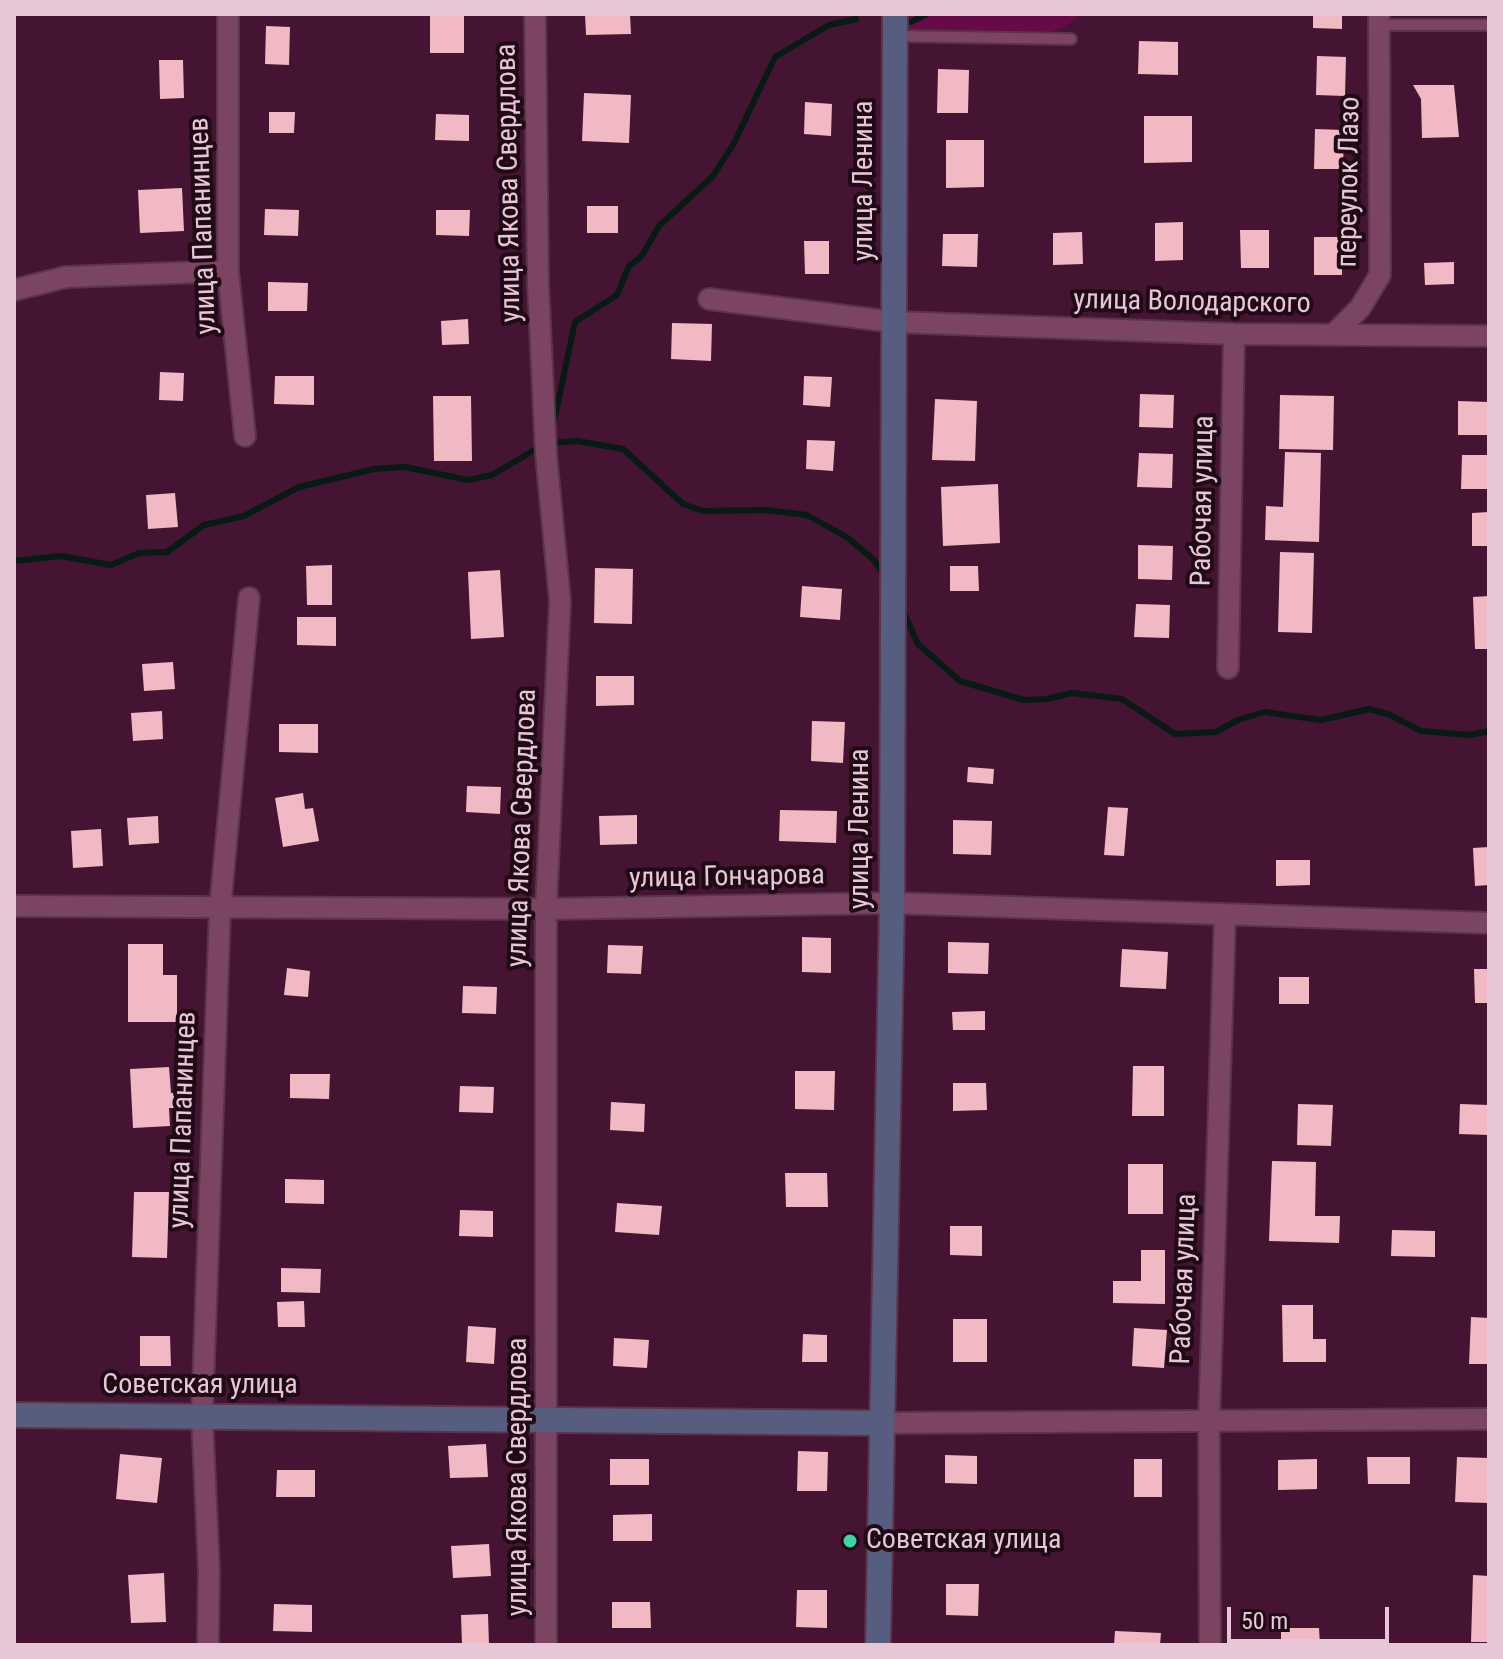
<!DOCTYPE html>
<html>
<head>
<meta charset="utf-8">
<style>
  body { margin:0 }
  #map { position:relative; width:1503px; height:1659px; overflow:hidden; background:#451432; font-family:"Roboto Condensed",sans-serif }
  canvas { display:block }
  .frame { position:absolute; inset:0; border:16px solid #e7c7d7; pointer-events:none }
  .scale { position:absolute; left:1227px; top:1607px; width:162px; height:36px; box-sizing:border-box; border:4px solid #e7c7d7; border-top:0; padding-left:10px; font-size:24px; line-height:28px; white-space:nowrap; color:#e7c7d7; -webkit-text-stroke:6px #1f0a16; paint-order:stroke }
</style>
</head>
<body>
<div id="map">
<canvas width="1503" height="1659"></canvas>
<div class="frame"></div>
<div class="scale">50 m</div>
</div>
<script>
const c = document.querySelector('canvas').getContext('2d');
c.lineJoin = 'round';
function fill(path, color) { c.fillStyle = color; c.fill(path, 'evenodd'); }
const toPath = rows => new Path2D(rows.map(r => 'M' + r).join(''));
function strokePath(path, color, width, dash) { c.strokeStyle = color; c.lineWidth = width; c.lineCap = dash ? 'butt' : 'round'; c.setLineDash(dash || []); c.stroke(path); }
function label(font, color, halo, rows, align = 'center') {
  c.font = font + ' "Roboto Condensed",sans-serif'; c.lineWidth = 8; c.setLineDash([]); c.textBaseline = 'middle'; c.strokeStyle = halo; c.fillStyle = color; for (const [text, x, y, turn = 0] of rows) {
    c.save(); c.translate(x, y); c.rotate((+turn || 0) * Math.PI / 180); c.textAlign = isNaN(turn) ? turn : align; if (halo) c.strokeText(text, 0, 0); c.fillText(text, 0, 0); c.restore();
  }
}
fill(toPath([
  [895,14,1082,14,1066,26,1033,39,896,36]
]), '#670a48');
strokePath(toPath([
  [901,22,911,22,927,14],
  [552,431,575,322,617,295,629,266,641,257,659,226,713,176,734,143,775,57,829,25,856,19],
  [14,561,61,556,111,565,139,553,167,552,204,525,244,516,299,487,374,469,405,467,468,480,492,475,546,443,577,441,623,449,683,504,703,511,766,510,807,515,848,538,874,560,885,576],
  [903,611,918,644,960,681,1024,700,1047,699,1072,693,1122,699,1175,734,1216,732,1238,720,1264,712,1321,720,1369,709,1388,714,1421,731,1470,735,1489,731]
]), '#051b13', 6);
fill(toPath([
  [430,14,464,14,464,53,430,53],
  [585,14,630,14,631,34,586,35],
  [1313,14,1342,14,1342,29,1313,28],
  [266,26,290,27,289,65,265,64],
  [1139,41,1178,42,1178,75,1138,74],
  [1317,56,1346,57,1345,96,1316,95],
  [159,60,183,60,184,98,160,99],
  [938,69,969,70,968,113,937,113],
  [1413,85,1454,85,1459,137,1422,138,1421,99],
  [584,93,631,95,629,143,582,141],
  [805,102,832,104,831,136,804,134],
  [269,112,295,112,294,133,269,133],
  [436,114,469,115,469,141,435,140],
  [1144,116,1192,116,1192,162,1144,163],
  [1315,129,1344,130,1343,169,1314,169],
  [946,140,984,140,984,187,946,188],
  [182,188,184,231,140,233,138,190],
  [587,206,618,206,618,233,587,233],
  [265,209,299,210,298,236,264,235],
  [436,210,470,210,469,236,436,235],
  [1183,222,1183,260,1155,261,1155,223],
  [1240,230,1269,230,1269,268,1241,268],
  [1082,232,1083,264,1053,265,1053,233],
  [943,234,978,234,977,267,942,266],
  [1314,237,1342,237,1342,275,1314,275],
  [804,241,829,241,829,274,805,274],
  [1454,262,1454,284,1425,285,1424,263],
  [268,282,308,283,307,311,268,311],
  [468,319,469,344,442,345,441,321],
  [672,323,712,324,711,361,671,359],
  [160,372,184,373,183,401,159,400],
  [275,376,314,376,314,405,274,404],
  [804,376,832,377,830,407,803,405],
  [1140,394,1174,395,1173,428,1139,427],
  [1280,395,1334,396,1333,450,1279,449],
  [433,396,471,396,472,461,434,461],
  [935,399,977,401,975,461,932,460],
  [1458,401,1489,402,1489,435,1458,435],
  [807,440,835,441,833,471,806,469],
  [1285,452,1321,453,1319,542,1265,540,1266,506,1283,507],
  [1139,453,1173,454,1172,488,1137,487],
  [1462,455,1489,455,1489,489,1461,489],
  [998,484,1000,543,943,546,941,487],
  [175,493,178,527,148,529,146,495],
  [1489,512,1489,546,1472,546,1472,513],
  [1138,545,1173,546,1172,580,1138,579],
  [1280,552,1314,553,1312,633,1278,632],
  [332,565,332,605,307,605,306,566],
  [950,566,978,566,979,591,950,591],
  [595,568,633,569,632,624,594,623],
  [500,570,504,637,471,639,468,572],
  [802,586,842,589,840,620,800,617],
  [1489,596,1489,649,1475,649,1473,597],
  [1136,604,1170,605,1169,638,1134,637],
  [297,617,336,617,336,646,297,645],
  [173,662,175,689,144,691,142,664],
  [596,676,634,676,634,705,596,706],
  [162,711,163,739,133,741,131,713],
  [812,721,845,722,843,763,811,761],
  [279,724,318,724,318,753,279,752],
  [968,767,994,769,993,784,967,782],
  [467,786,501,787,500,814,466,812],
  [303,793,305,809,313,808,319,841,283,847,275,798],
  [1108,807,1128,808,1124,856,1104,855],
  [780,810,837,811,836,843,779,841],
  [637,815,637,844,600,845,599,816],
  [158,816,159,843,129,845,127,818],
  [953,820,992,821,991,855,953,854],
  [101,829,103,866,73,868,71,831],
  [1489,847,1489,885,1475,886,1473,848],
  [1276,860,1310,860,1310,885,1276,886],
  [802,937,831,938,831,973,802,972],
  [948,942,989,943,988,974,948,973],
  [128,944,163,944,163,975,177,975,177,1022,128,1022],
  [608,945,643,946,641,974,607,973],
  [1122,949,1168,952,1166,989,1120,987],
  [287,968,310,971,308,997,284,995],
  [1474,969,1489,969,1489,1003,1475,1003],
  [1279,977,1309,977,1309,1004,1279,1004],
  [463,986,497,987,496,1014,462,1013],
  [985,1011,985,1030,953,1030,952,1012],
  [1133,1066,1164,1066,1164,1116,1132,1116],
  [169,1067,171,1093,182,1093,183,1108,169,1108,170,1126,133,1128,130,1069],
  [795,1071,835,1071,834,1110,795,1109],
  [290,1074,330,1074,329,1099,290,1098],
  [953,1083,986,1083,987,1110,953,1111],
  [460,1086,494,1087,493,1113,459,1112],
  [611,1102,645,1104,644,1132,610,1130],
  [1298,1104,1333,1105,1331,1146,1297,1145],
  [1460,1104,1489,1105,1489,1135,1459,1134],
  [1272,1161,1316,1162,1315,1216,1340,1216,1339,1243,1269,1241],
  [1128,1164,1163,1164,1163,1214,1128,1214],
  [785,1173,827,1173,828,1207,786,1207],
  [285,1179,324,1180,324,1204,285,1203],
  [134,1192,169,1192,167,1258,132,1257],
  [617,1203,662,1206,659,1235,615,1232],
  [460,1210,493,1211,493,1237,459,1236],
  [950,1226,982,1226,982,1256,950,1255],
  [1392,1230,1435,1231,1435,1257,1391,1256],
  [1141,1250,1165,1250,1165,1304,1113,1303,1113,1281,1141,1281],
  [281,1268,321,1269,320,1293,281,1292],
  [304,1301,305,1327,278,1327,277,1302],
  [1282,1305,1313,1305,1313,1339,1326,1339,1326,1362,1283,1362],
  [1471,1317,1489,1318,1489,1364,1469,1364],
  [953,1319,987,1319,987,1362,953,1362],
  [468,1326,496,1328,494,1364,466,1362],
  [1134,1328,1167,1330,1164,1368,1132,1366],
  [803,1334,827,1335,827,1362,802,1362],
  [140,1336,170,1336,171,1366,140,1366],
  [614,1338,649,1340,647,1368,613,1366],
  [486,1444,488,1477,450,1478,448,1446],
  [798,1451,828,1452,827,1491,797,1491],
  [120,1454,162,1458,157,1503,116,1499],
  [945,1455,977,1456,977,1484,945,1483],
  [1367,1457,1410,1457,1410,1484,1368,1484],
  [1457,1457,1489,1458,1489,1503,1455,1502],
  [610,1459,649,1459,649,1485,610,1485],
  [1134,1459,1162,1459,1162,1497,1134,1497],
  [1317,1459,1317,1489,1278,1490,1278,1460],
  [277,1470,315,1470,315,1497,276,1497],
  [652,1514,652,1541,613,1541,613,1515],
  [489,1544,491,1576,453,1578,451,1546],
  [164,1573,166,1622,131,1623,128,1575],
  [1473,1575,1489,1576,1489,1642,1471,1642],
  [946,1584,979,1584,978,1616,946,1615],
  [797,1590,827,1590,827,1628,796,1627],
  [612,1602,650,1602,651,1628,612,1628],
  [274,1604,312,1605,312,1632,273,1631],
  [488,1614,489,1645,462,1645,461,1615],
  [1281,1628,1319,1628,1320,1645,1281,1645],
  [1115,1631,1161,1633,1160,1645,1114,1645]
]), '#f1b9c3');
const lane = toPath([
  [1379,25,1489,25],
  [896,36,1071,39]
]);
const street = toPath([
  [228,14,228,271,245,436],
  [535,14,538,283,546,454,560,601,546,909,546,1645],
  [14,290,66,277,228,271],
  [709,299,894,322,1234,334,1489,336],
  [1333,335,1360,308,1380,275,1379,14],
  [1228,668,1234,334],
  [14,906,546,909,892,903,1489,923],
  [880,1423,1489,1419],
  [208,1645,209,1571,202,1416,220,908,249,598],
  [1210,1645,1209,1421,1225,916]
]);
const secondary = toPath([
  [14,1415,880,1423],
  [878,1645,892,903,895,14]
]);
strokePath(lane, '#5a344b', 14);
strokePath(street, '#5a344b', 24);
strokePath(secondary, '#5a344b', 28);
strokePath(lane, '#7b4463', 10);
strokePath(street, '#7b4463', 20);
strokePath(secondary, '#565d7f', 24);
for (const [x, y, r, color] of [
  [850,1541,8,"#3ed4a2"]
]) { const dot = new Path2D(); dot.arc(x, y, r, 0, 2 * Math.PI); c.fillStyle = color; c.fill(dot); strokePath(dot, '#1f0a16', 3); }
label('28px', '#e7c7d7', '#1f0a16', [
  ["улица Ленина",865,181,-90],
  ["переулок Лазо",1350,182,-89],
  ["улица Якова Свердлова",510,183,-91],
  ["улица Папанинцев",204,226,-92],
  ["улица Володарского",1192,303,1],
  ["Рабочая улица",1204,501,-89],
  ["улица Якова Свердлова",523,828,-88],
  ["улица Ленина",861,829,-90],
  ["улица Гончарова",727,878,-1],
  ["улица Папанинцев",184,1120,-88],
  ["Рабочая улица",1185,1279,-88],
  ["Советская улица",200,1386],
  ["улица Якова Свердлова",519,1477,-90]
]);
label('28px', '#e7c7d7', '#1f0a16', [
  ["Советская улица",866,1541]
], 'left');
</script>
</body>
</html>
